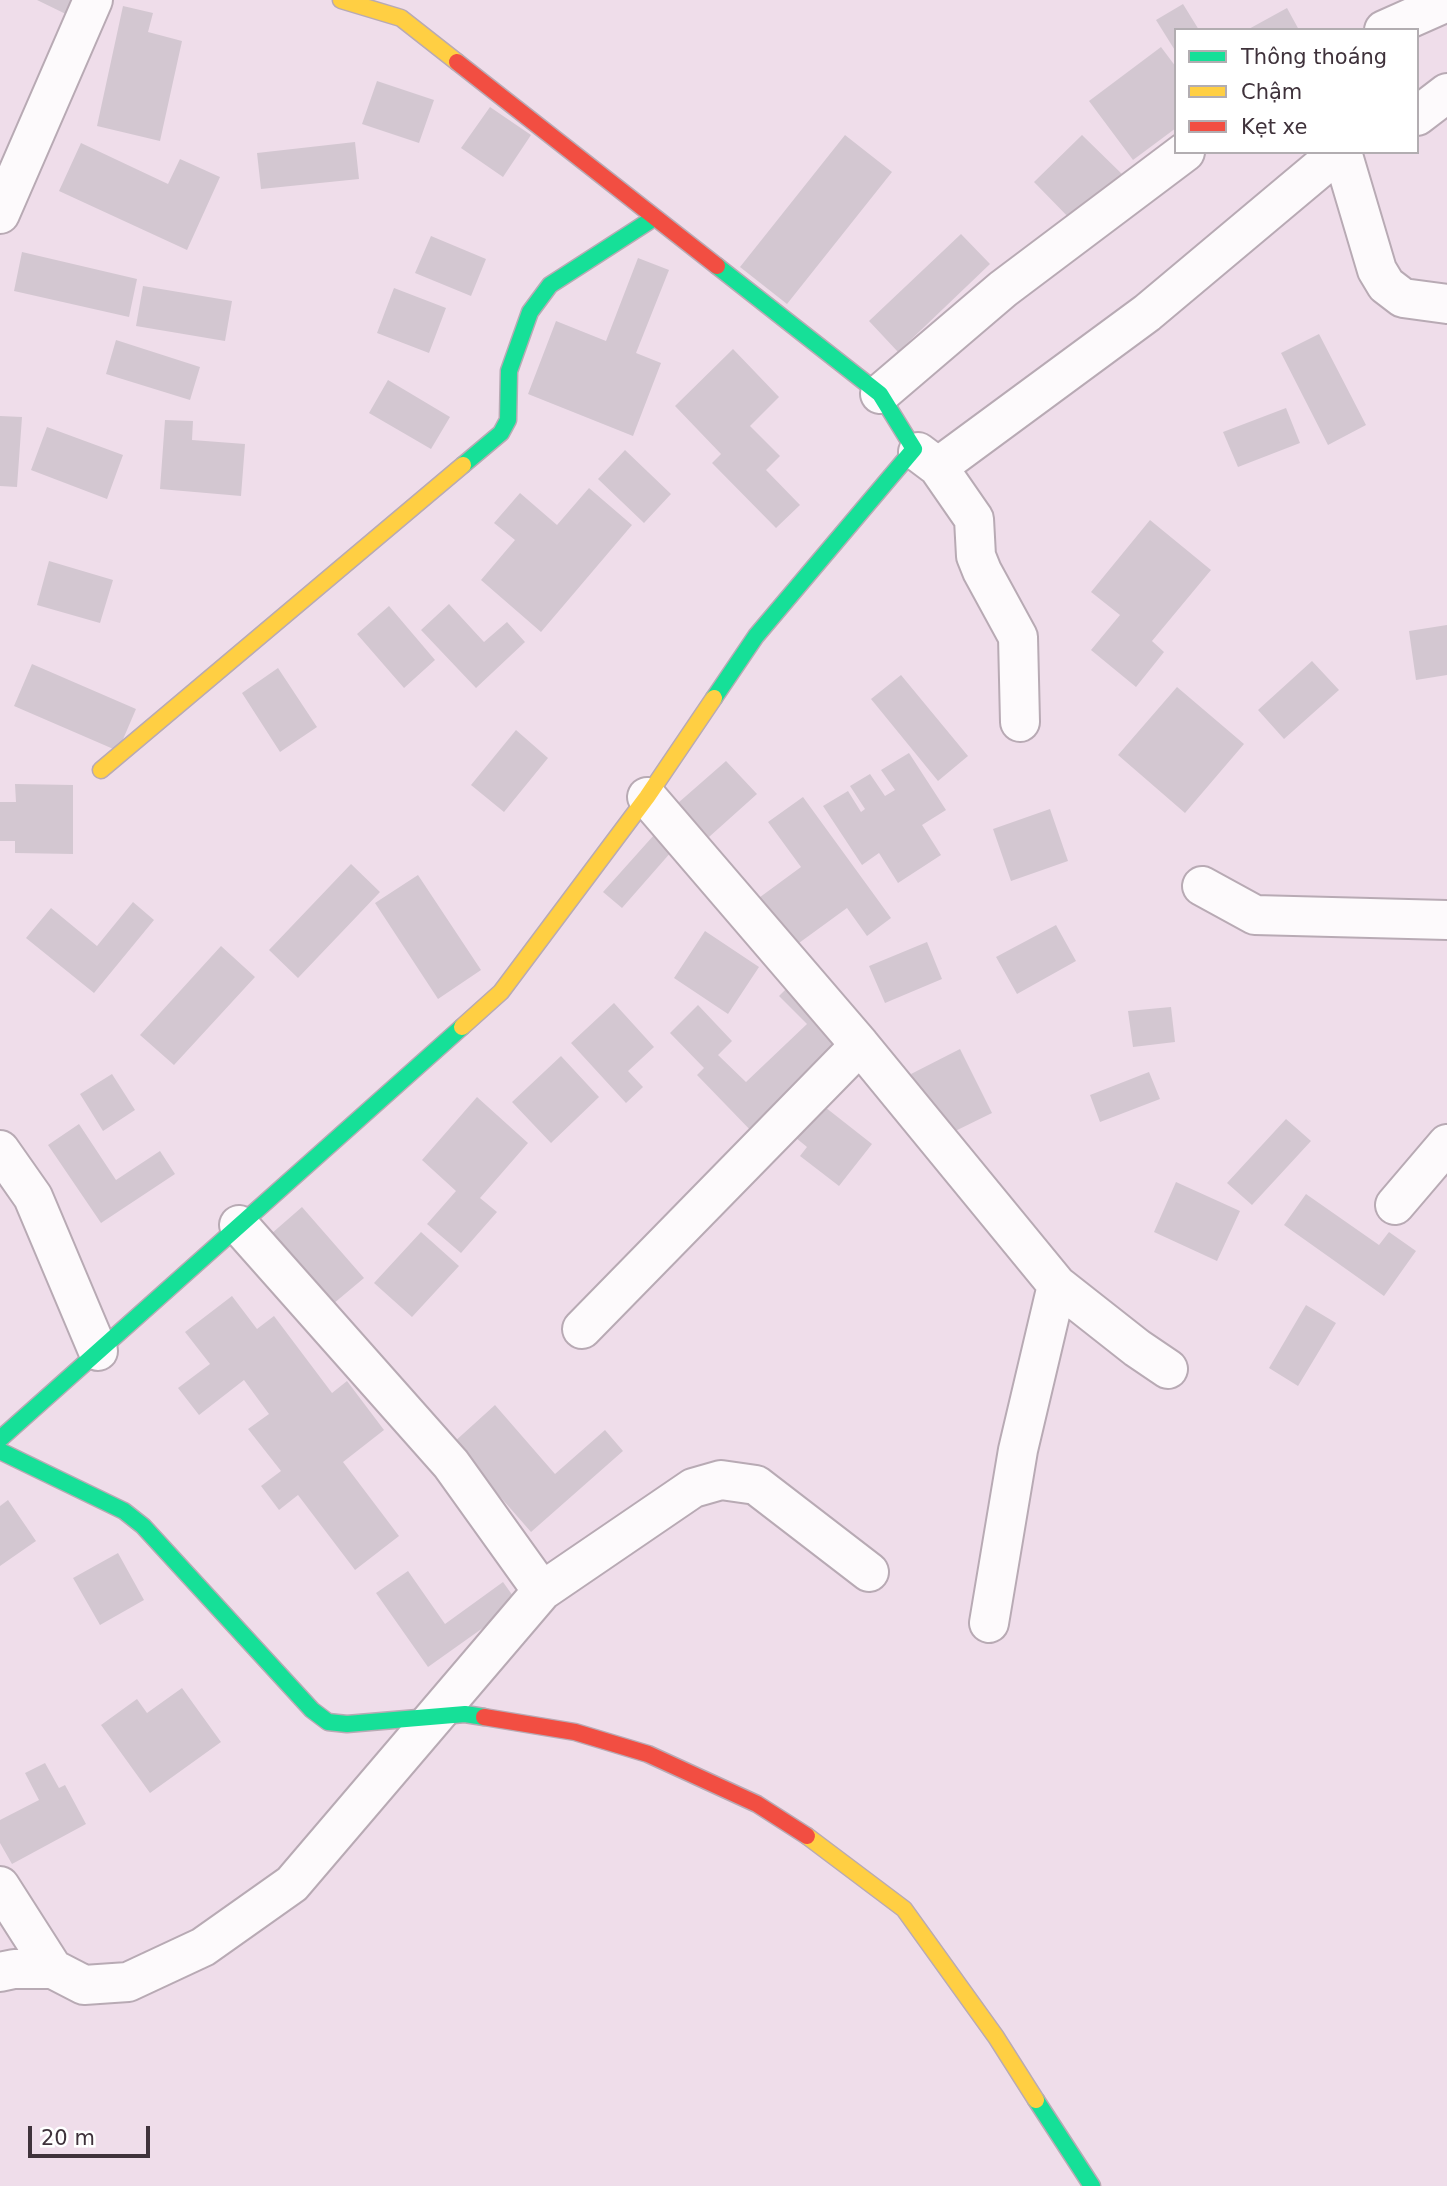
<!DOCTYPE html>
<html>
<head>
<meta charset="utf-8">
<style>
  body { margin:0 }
  #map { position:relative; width:1447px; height:2186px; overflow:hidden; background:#efddea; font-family:"DejaVu Sans",sans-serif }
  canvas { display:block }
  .legend { position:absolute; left:1174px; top:28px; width:245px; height:126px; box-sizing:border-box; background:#fff; border:2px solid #b2adb1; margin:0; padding:9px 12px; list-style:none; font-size:21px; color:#3f323b }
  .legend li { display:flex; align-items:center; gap:14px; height:35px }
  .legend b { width:35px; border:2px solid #b2adb1 }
  .scale { position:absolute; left:28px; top:2126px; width:122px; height:32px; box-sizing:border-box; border:4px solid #3f323b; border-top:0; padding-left:9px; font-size:21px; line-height:24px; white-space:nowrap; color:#3f323b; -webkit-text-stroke:5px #fff; paint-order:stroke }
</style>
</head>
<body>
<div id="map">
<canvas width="1447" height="2186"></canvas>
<ul class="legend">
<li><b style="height:9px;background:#16e098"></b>Thông thoáng</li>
<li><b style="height:9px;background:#ffcf43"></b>Chậm</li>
<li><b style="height:9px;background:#f24e42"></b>Kẹt xe</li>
</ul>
<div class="scale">20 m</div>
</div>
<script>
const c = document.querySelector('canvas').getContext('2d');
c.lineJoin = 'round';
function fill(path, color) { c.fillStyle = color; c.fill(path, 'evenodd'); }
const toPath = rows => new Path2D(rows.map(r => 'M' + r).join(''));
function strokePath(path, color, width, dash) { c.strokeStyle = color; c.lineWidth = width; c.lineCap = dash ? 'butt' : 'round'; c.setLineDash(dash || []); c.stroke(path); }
fill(toPath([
  [37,0,83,0,74,18],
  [1183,4,1199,30,1176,30,1176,52,1156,20],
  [123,6,153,13,148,32,182,41,160,141,97,126],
  [1287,8,1299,30,1247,30],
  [1161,47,1176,67,1176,128,1133,160,1089,101],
  [377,81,434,100,419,143,362,124],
  [490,107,531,135,503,177,461,148],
  [845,135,892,172,787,304,740,267],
  [1082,135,1125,177,1076,225,1034,182],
  [355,142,359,179,261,189,257,153],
  [81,143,168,184,180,159,220,177,187,250,59,191],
  [961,234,990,264,898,352,869,321],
  [431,236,486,259,471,296,415,273],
  [22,252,137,279,129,317,14,291],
  [638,258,669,270,636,353,661,363,633,436,528,394,556,321,606,341],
  [143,286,232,301,225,341,136,326],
  [394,288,446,308,429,353,377,333],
  [1319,334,1366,425,1328,445,1281,353],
  [116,340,200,367,190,400,106,374],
  [733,349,779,397,750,426,780,456,766,470,800,505,776,528,712,463,721,454,675,406],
  [388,380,450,417,431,449,369,413],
  [1286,408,1300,443,1238,467,1223,432],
  [0,416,22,417,17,487,0,486],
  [165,420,193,421,192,440,245,444,241,496,160,489],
  [47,427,123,455,107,499,31,470],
  [625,450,671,494,644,523,598,479],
  [589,488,632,525,541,632,481,580,515,540,494,523,520,493,557,525],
  [1150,520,1211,570,1152,641,1164,652,1136,687,1091,650,1120,615,1091,592],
  [49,561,113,580,100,623,37,605],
  [449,604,484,642,507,622,525,642,476,688,421,630],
  [389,606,435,660,404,688,357,634],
  [1447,625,1447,675,1416,680,1409,631],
  [1312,661,1339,690,1284,739,1258,710],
  [32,664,136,709,118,751,14,706],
  [278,668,317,727,280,752,242,693],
  [901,675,968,756,938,781,871,699],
  [1177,687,1244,744,1185,813,1118,755],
  [516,730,548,758,504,812,471,785],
  [909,753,946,810,922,825,941,855,898,883,879,853,862,865,823,806,848,791,861,812,865,809,850,786,870,774,885,796,895,790,881,770],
  [726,761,757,794,709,837,678,803],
  [15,784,73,785,73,854,15,853,15,841,0,841,0,802,16,802],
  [803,797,891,918,867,936,847,908,788,951,752,903,801,867,768,822],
  [1050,809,1068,861,1011,881,993,829],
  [654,835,672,851,622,908,603,892],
  [351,864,380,892,298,978,269,950],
  [418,875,481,970,438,999,375,903],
  [133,902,154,920,94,993,26,938,51,908,97,946],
  [1056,925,1076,961,1017,994,996,957],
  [705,931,759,967,728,1014,674,978],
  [927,942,942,979,885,1003,869,966],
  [221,946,255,977,174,1065,140,1035],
  [791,984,850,1045,756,1136,697,1075,704,1068,670,1033,698,1005,732,1041,718,1055,746,1082,807,1024,779,996],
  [614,1003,654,1047,628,1071,643,1087,626,1103,571,1043],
  [1171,1007,1175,1042,1133,1047,1128,1011],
  [960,1049,992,1113,943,1137,911,1074],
  [561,1056,599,1097,551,1143,512,1102],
  [1149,1072,1160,1099,1100,1122,1090,1095],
  [112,1074,135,1110,103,1131,80,1094],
  [477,1097,528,1143,480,1198,497,1212,461,1253,427,1224,456,1191,422,1160],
  [816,1100,872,1144,839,1186,800,1156,807,1147,790,1133],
  [1286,1119,1311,1141,1252,1205,1227,1183],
  [79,1124,116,1180,160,1151,175,1174,101,1223,48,1145],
  [1176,1182,1240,1211,1217,1261,1154,1232],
  [1306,1194,1379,1245,1389,1232,1416,1251,1384,1296,1284,1225],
  [302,1207,364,1278,333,1304,271,1234],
  [421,1232,459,1266,412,1317,374,1283],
  [232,1296,257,1329,274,1316,332,1393,347,1381,384,1430,343,1462,399,1536,355,1570,298,1495,279,1510,261,1486,281,1471,248,1429,269,1414,244,1380,199,1415,178,1388,210,1364,185,1332],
  [1306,1305,1336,1323,1298,1386,1269,1368],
  [495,1405,555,1474,605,1430,623,1451,531,1532,453,1443],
  [8,1500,36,1541,0,1566,0,1506],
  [118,1553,144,1600,100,1625,73,1578],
  [408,1571,445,1624,503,1582,518,1603,428,1667,376,1593],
  [182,1688,221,1742,150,1793,101,1725,137,1699,147,1713],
  [45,1763,59,1788,65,1785,86,1824,12,1864,0,1843,0,1820,39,1800,25,1773]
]), '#d3c7d1');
const street = toPath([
  [1384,30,1447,2],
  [1417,116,1447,93],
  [1342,152,1377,270,1386,285,1403,298,1447,304],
  [0,214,93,0],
  [880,394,1003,289,1185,152],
  [918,452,938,467,974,519,976,556,982,571,1018,637,1020,722],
  [938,467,1147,313,1339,152],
  [647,797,860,1045,1057,1285,1137,1348,1168,1369],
  [1202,886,1255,915,1447,920],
  [0,1150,33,1197,98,1351],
  [1395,1205,1447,1144],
  [582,1329,860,1045],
  [542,1591,693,1488,721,1480,756,1485,869,1572],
  [989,1623,1018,1450,1057,1285],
  [0,1886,53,1969],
  [0,1972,14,1969,53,1969,84,1985,128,1982,203,1947,292,1884,542,1591,451,1464,239,1225]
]);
const fast = toPath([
  [463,465,501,433,508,420,509,371,530,312,550,285,654,218],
  [714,698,756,636,914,449,880,394,717,266],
  [0,1439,462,1027],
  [0,1451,124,1511,143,1526,312,1710,328,1722,347,1724,465,1714,484,1717],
  [1036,2100,1092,2186]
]);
const slow = toPath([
  [341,0,401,18,457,62],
  [101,770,463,465],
  [462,1027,501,992,647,797,714,698],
  [807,1836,904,1909,996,2037,1036,2100]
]);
const jam = toPath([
  [457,62,717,266],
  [484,1717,575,1732,648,1754,757,1804,807,1836]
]);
strokePath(street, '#b8aab4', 42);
strokePath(fast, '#b8aab4', 19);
strokePath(slow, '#b8aab4', 19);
strokePath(jam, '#b8aab4', 19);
strokePath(street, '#fdfafc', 38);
strokePath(fast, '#16e098', 16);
strokePath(slow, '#ffcf43', 16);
strokePath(jam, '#f24e42', 16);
</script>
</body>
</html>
